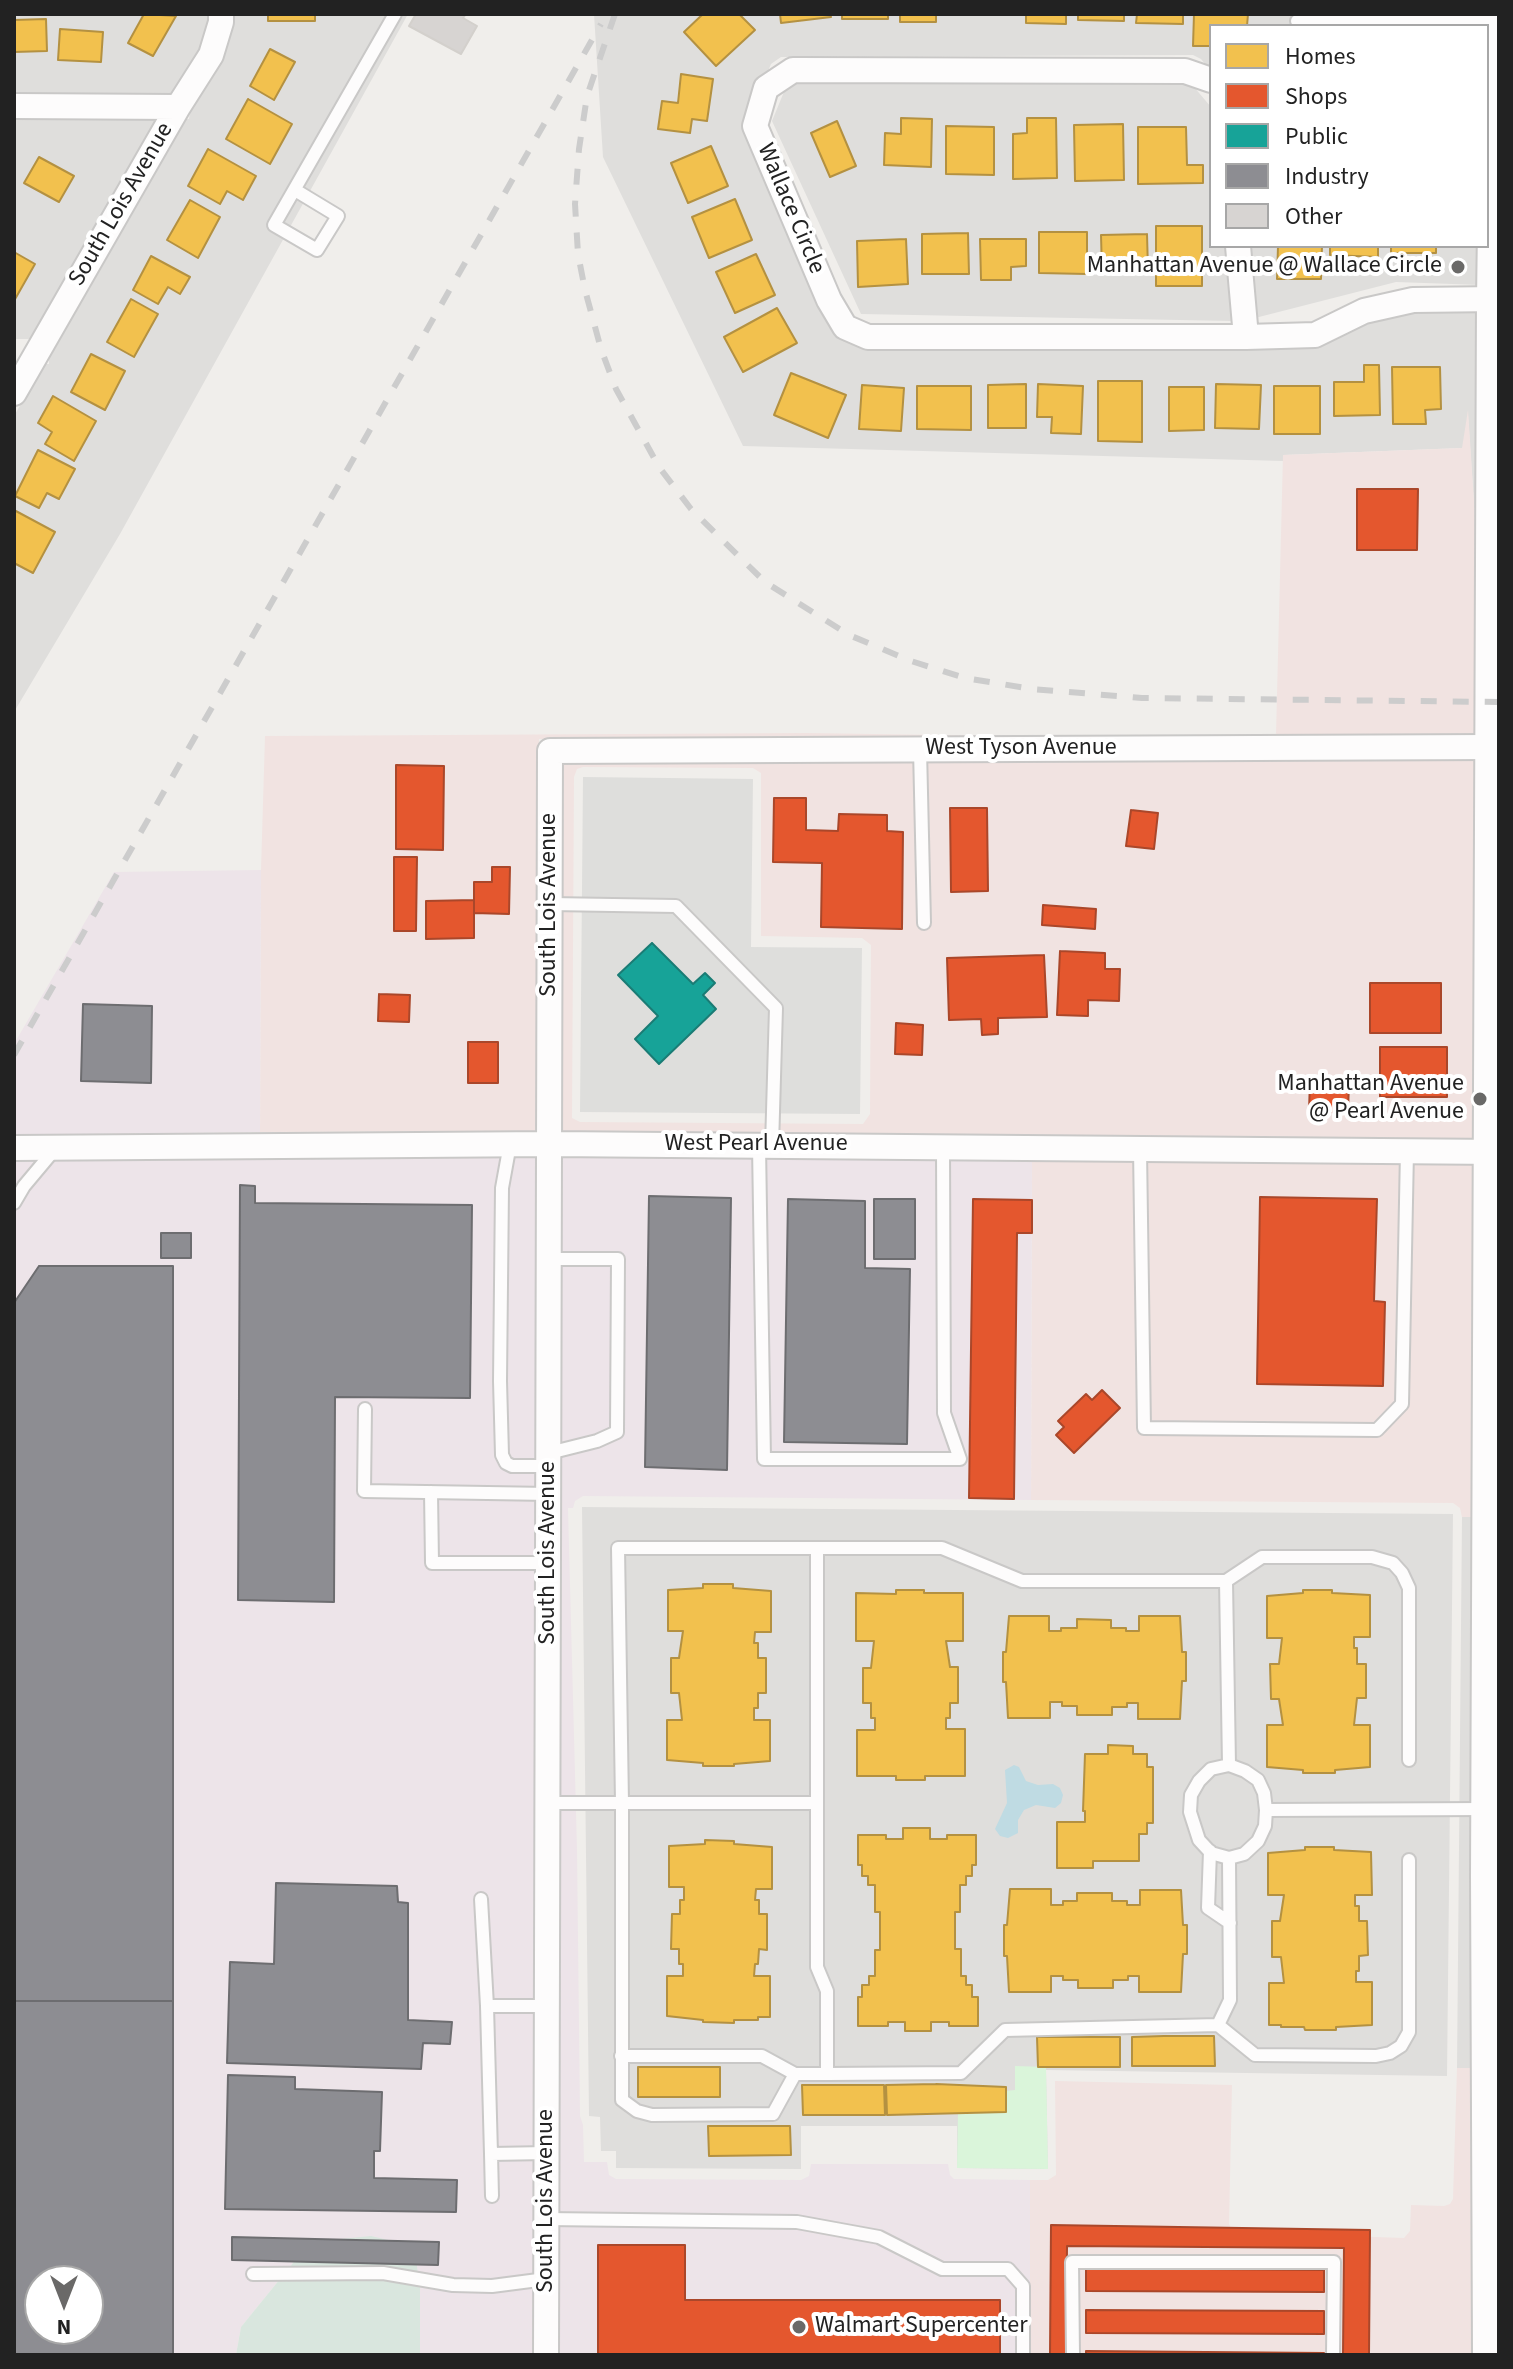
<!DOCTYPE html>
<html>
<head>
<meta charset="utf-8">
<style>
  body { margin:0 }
  #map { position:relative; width:1513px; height:2369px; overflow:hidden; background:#f0eeeb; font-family:"Source Sans 3",sans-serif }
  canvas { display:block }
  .frame { position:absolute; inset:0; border:16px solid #222; pointer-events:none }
  .legend { position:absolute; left:1209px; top:24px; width:280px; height:224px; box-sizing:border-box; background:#fff; border:2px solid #a7a7a7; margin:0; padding:10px 14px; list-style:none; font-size:24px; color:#222 }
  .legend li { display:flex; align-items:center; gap:16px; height:40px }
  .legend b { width:40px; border:2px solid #a7a7a7 }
  .north { position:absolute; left:24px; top:2265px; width:80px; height:80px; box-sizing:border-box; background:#fff; border:2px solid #a7a7a7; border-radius:50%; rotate:180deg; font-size:22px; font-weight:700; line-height:32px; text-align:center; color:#222 }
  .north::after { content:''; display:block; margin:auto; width:28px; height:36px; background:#6a6968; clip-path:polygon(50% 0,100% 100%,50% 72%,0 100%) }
</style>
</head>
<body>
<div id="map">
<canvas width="1513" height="2369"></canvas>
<div class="frame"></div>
<ul class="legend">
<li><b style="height:22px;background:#f2c14e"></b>Homes</li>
<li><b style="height:22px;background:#e4572e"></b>Shops</li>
<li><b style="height:22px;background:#17a398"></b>Public</li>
<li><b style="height:22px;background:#8d8d92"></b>Industry</li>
<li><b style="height:22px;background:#d7d4d2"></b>Other</li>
</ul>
<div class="north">N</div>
</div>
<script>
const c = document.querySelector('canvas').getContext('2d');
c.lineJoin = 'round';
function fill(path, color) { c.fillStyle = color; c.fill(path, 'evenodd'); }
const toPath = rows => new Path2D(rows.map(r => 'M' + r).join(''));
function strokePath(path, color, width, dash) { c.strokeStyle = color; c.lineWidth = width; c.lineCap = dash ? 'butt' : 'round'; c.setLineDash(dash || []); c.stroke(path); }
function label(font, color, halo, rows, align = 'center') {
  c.font = font + ' "Source Sans 3",sans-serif'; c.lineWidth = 8; c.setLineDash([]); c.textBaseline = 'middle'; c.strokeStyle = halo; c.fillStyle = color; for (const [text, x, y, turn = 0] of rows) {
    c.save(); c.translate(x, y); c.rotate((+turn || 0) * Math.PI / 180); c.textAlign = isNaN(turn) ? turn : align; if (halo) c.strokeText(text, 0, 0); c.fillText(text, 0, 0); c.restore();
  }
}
fill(toPath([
  [14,14,210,14,210,21,201,49,173,94,14,93],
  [232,14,408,14,120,534,14,712,14,416,44,364,49,364,49,355,184,119,189,119,190,111],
  [1484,14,1484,26,1211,26,1211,71,1201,59,1193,55,781,57,771,64,749,116,844,332,1236,346,1400,307,1481,311,1481,609,1468,416,1463,448,1284,455,1283,461,743,446,603,157,594,14],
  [1188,80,1211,107,1211,246,1226,246,1233,321,861,314,772,121,788,82],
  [14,118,158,119,32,339,14,339],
  [1248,246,1481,246,1481,285,1396,282,1255,318],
  [582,1507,1453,1514,1447,2076,1046,2070,1048,2169,957,2168,957,2126,801,2126,801,2169,616,2168,616,2151,601,2151,600,2117,589,2116],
  [1462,1517,1476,1517,1475,2068,1457,2068]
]), '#dfdedc');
fill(toPath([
  [1468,410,1481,609,1480,734,1276,735,1283,455,1462,448],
  [807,733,1006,736,539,739,539,1131,260,1132,261,870,265,736],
  [1480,759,1478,1139,562,1131,561,764],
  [583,767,753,768,761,773,761,936,862,938,871,945,870,1114,863,1124,580,1122,572,1118,574,777,577,769],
  [1032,1160,1477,1164,1476,1517,1462,1517,1460,1508,1453,1503,1031,1500],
  [1457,2068,1475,2068,1476,2355,1030,2355,1030,2180,1048,2180,1056,2175,1055,2081,1232,2085,1229,2224,1233,2232,1404,2238,1410,2231,1411,2205,1444,2206,1450,2204,1453,2199]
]), '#f1e3e1');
fill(toPath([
  [261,870,260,1132,14,1135,14,1044,114,872],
  [539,1156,535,2355,420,2355,420,2288,310,2242,241,2327,236,2355,14,2355,14,1160],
  [40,2281,88,2281,88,2329,40,2329],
  [562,1156,1032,1160,1031,1500,583,1496,575,1501,573,1508,568,1508,577,1850,580,2116,583,2125,584,2162,607,2162,609,2175,616,2179,801,2180,809,2176,811,2164,948,2164,950,2175,954,2179,1030,2180,1030,2355,557,2355]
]), '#ede4e9');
fill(toPath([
  [583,777,753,779,751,947,862,948,860,1114,580,1112]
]), '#dededc');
fill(toPath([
  [371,2236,414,2246,420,2288,420,2355,236,2355,241,2327,310,2242]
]), '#d9e6de');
fill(toPath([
  [1015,2066,1046,2067,1048,2169,957,2168,958,2114,968,2114,969,2086,1006,2087,1006,2091,1015,2090]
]), '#daf5da');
fill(toPath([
  [1014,1765,1019,1767,1026,1781,1038,1785,1053,1784,1060,1788,1063,1795,1061,1803,1055,1808,1036,1805,1024,1810,1018,1820,1018,1833,1008,1838,1000,1836,995,1829,1007,1803,1005,1770]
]), '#bfdbe3');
const homes = toPath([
  [144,14,176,16,153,56,128,43,144,14],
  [268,14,315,14,315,21,268,21,268,14],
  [703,14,739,14,755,30,716,66,684,32,703,14],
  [780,14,830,14,831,17,781,23,780,14],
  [842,14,888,14,888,19,842,19,842,14],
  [900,14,936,14,936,22,900,22,900,14],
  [1026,14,1066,14,1066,24,1026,23,1026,14],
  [1078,14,1124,14,1124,21,1078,20,1078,14],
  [1137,14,1183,14,1183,24,1136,23,1137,14],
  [1194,14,1248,14,1247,26,1211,26,1210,46,1193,46,1194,14],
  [46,19,47,51,14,52,14,20,46,19],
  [60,29,103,32,101,62,58,60,60,29],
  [270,49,295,62,274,100,250,86,270,49],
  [681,74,713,79,707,121,692,119,690,133,658,129,662,101,678,103,681,74],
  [248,99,292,124,270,164,226,139,248,99],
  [901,118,932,119,931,167,884,165,885,133,901,134,901,118],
  [1027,118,1056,118,1057,178,1013,179,1013,134,1027,133,1027,118],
  [837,121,856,166,830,177,811,133,837,121],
  [1123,124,1124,180,1075,181,1074,125,1123,124],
  [946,126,994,127,994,175,946,174,946,126],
  [1138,127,1186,127,1187,165,1203,165,1203,183,1138,184,1138,127],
  [711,146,728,186,688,203,671,163,711,146],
  [208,149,256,176,243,200,227,191,220,204,188,186,208,149],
  [39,157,74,176,59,202,24,183,39,157],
  [735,199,752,240,709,258,692,217,735,199],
  [190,200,220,217,198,258,167,240,190,200],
  [1156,226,1202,226,1202,286,1156,286,1156,226],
  [1039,232,1087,232,1087,274,1039,273,1039,232],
  [968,233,969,274,922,274,922,234,968,233],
  [1147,234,1148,270,1102,272,1101,235,1147,234],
  [906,239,908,284,858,287,857,241,906,239],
  [980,239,1026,239,1026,266,1011,267,1011,280,981,280,980,239],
  [1278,246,1322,246,1321,279,1277,279,1278,246],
  [1330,246,1378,246,1378,257,1330,255,1330,246],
  [1391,246,1436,246,1436,253,1391,253,1391,246],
  [14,252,35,264,14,301,14,252],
  [756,254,775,295,735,313,716,272,756,254],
  [151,256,190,277,180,294,168,287,158,304,133,290,151,256],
  [131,299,158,314,134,357,107,342,131,299],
  [777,308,797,343,743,372,724,337,777,308],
  [91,354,125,371,105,410,71,392,91,354],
  [1364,365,1379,365,1380,415,1334,416,1334,382,1364,382,1364,365],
  [1392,367,1440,367,1441,409,1425,410,1426,424,1393,424,1392,367],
  [791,373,846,395,828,438,774,415,791,373],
  [1098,381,1142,381,1142,442,1098,441,1098,381],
  [1026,384,1026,428,988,428,988,385,1026,384],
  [1038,384,1083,386,1081,434,1051,433,1052,417,1037,417,1038,384],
  [1216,384,1261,385,1259,429,1215,428,1216,384],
  [862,385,904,388,901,431,859,429,862,385],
  [917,386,971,386,971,430,917,429,917,386],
  [1274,386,1320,386,1320,434,1274,434,1274,386],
  [1169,387,1204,387,1204,430,1169,431,1169,387],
  [53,396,96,421,74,461,45,444,52,432,38,423,53,396],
  [38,450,75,469,59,499,47,493,39,508,15,496,38,450],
  [14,510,55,532,33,573,14,563,14,510],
  [703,1584,733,1584,733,1588,771,1591,771,1632,755,1632,754,1643,758,1643,758,1658,766,1658,766,1693,758,1693,758,1708,754,1708,754,1720,770,1720,770,1761,734,1764,734,1766,703,1766,703,1763,667,1760,667,1720,682,1720,679,1693,671,1693,671,1658,679,1658,683,1631,668,1631,668,1590,703,1588,703,1584],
  [896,1590,924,1590,924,1593,963,1593,963,1641,946,1641,950,1667,958,1667,958,1703,950,1703,950,1718,946,1718,946,1729,965,1729,965,1776,925,1776,925,1780,896,1780,896,1776,857,1776,857,1730,875,1730,875,1718,871,1718,871,1703,863,1703,863,1668,871,1668,874,1641,856,1641,856,1593,896,1594,896,1590],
  [1303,1590,1332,1590,1332,1593,1370,1595,1370,1637,1354,1637,1354,1648,1357,1648,1357,1664,1366,1664,1366,1698,1357,1698,1354,1725,1370,1725,1370,1767,1335,1770,1335,1773,1303,1773,1303,1770,1267,1767,1267,1725,1283,1725,1279,1699,1271,1699,1270,1664,1279,1664,1282,1638,1267,1638,1267,1596,1303,1593,1303,1590],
  [1009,1616,1049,1616,1049,1631,1061,1631,1061,1628,1077,1628,1077,1619,1111,1620,1111,1628,1126,1628,1126,1631,1139,1631,1139,1616,1180,1616,1182,1652,1186,1652,1186,1681,1182,1681,1180,1719,1138,1719,1138,1703,1127,1703,1127,1707,1112,1707,1112,1715,1077,1715,1077,1706,1062,1706,1062,1702,1050,1702,1050,1718,1008,1718,1006,1682,1003,1682,1003,1652,1006,1652,1009,1616],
  [1108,1745,1133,1746,1133,1754,1147,1754,1147,1767,1153,1767,1153,1823,1147,1823,1147,1834,1139,1834,1139,1861,1093,1861,1093,1868,1057,1868,1057,1822,1085,1822,1085,1811,1083,1811,1085,1754,1108,1754,1108,1745],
  [903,1828,930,1828,930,1839,947,1839,947,1835,976,1835,976,1865,972,1865,972,1876,966,1876,966,1885,960,1885,960,1912,955,1912,955,1949,961,1949,961,1976,966,1976,966,1985,972,1985,972,1997,978,1997,978,2026,949,2026,949,2022,931,2022,931,2031,905,2031,905,2022,888,2022,888,2026,858,2026,858,1997,862,1997,862,1985,869,1985,869,1976,875,1976,875,1950,880,1950,880,1912,875,1912,875,1885,868,1885,868,1876,862,1876,862,1865,858,1865,858,1835,886,1835,886,1839,903,1839,903,1828],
  [705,1840,734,1841,734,1844,772,1847,772,1889,756,1889,755,1900,759,1900,759,1914,767,1914,767,1950,759,1949,758,1964,755,1964,754,1976,770,1976,770,2017,758,2017,758,2020,734,2020,734,2023,703,2022,703,2020,667,2016,667,1976,683,1976,683,1964,679,1964,679,1949,671,1949,672,1914,680,1914,680,1900,684,1900,684,1887,669,1887,669,1846,705,1844,705,1840],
  [1305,1847,1334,1847,1334,1850,1371,1852,1372,1895,1355,1895,1355,1906,1359,1906,1359,1921,1367,1921,1368,1955,1359,1956,1359,1971,1356,1971,1356,1982,1372,1982,1372,2025,1336,2027,1336,2030,1305,2030,1304,2027,1281,2027,1281,2025,1269,2025,1269,1983,1284,1983,1281,1957,1272,1957,1272,1921,1280,1921,1284,1895,1268,1895,1268,1853,1305,1850,1305,1847],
  [1010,1889,1051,1889,1051,1905,1063,1905,1063,1901,1077,1901,1077,1893,1112,1893,1112,1901,1127,1901,1127,1905,1140,1905,1140,1890,1181,1890,1183,1925,1187,1925,1187,1954,1183,1954,1181,1992,1139,1992,1139,1976,1128,1976,1128,1980,1113,1980,1113,1988,1078,1988,1078,1980,1063,1980,1063,1976,1051,1976,1051,1992,1009,1992,1007,1956,1004,1956,1004,1925,1007,1925,1010,1889],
  [1164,2036,1214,2036,1215,2066,1132,2066,1132,2037,1164,2036],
  [1037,2037,1120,2037,1120,2067,1038,2067,1037,2037],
  [638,2067,720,2067,720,2097,638,2097,638,2067],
  [936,2084,1006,2087,1006,2112,887,2115,886,2085,936,2084],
  [802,2085,884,2085,885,2115,803,2115,802,2085],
  [708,2126,790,2126,791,2155,709,2156,708,2126]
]);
fill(homes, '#f2c14e');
strokePath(homes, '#b49141', 2);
const shops = toPath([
  [1357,489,1418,489,1417,550,1357,550,1357,489],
  [396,765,444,766,443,850,396,849,396,765],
  [774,798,806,798,806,830,838,831,839,814,887,815,887,831,903,832,902,929,821,927,822,863,773,862,774,798],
  [950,808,987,808,988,891,951,892,950,808],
  [1131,810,1158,813,1154,849,1126,846,1131,810],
  [394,857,417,857,416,931,394,931,394,857],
  [492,867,510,867,509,914,474,913,474,882,492,882,492,867],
  [474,900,474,938,426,939,426,901,474,900],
  [1043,905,1096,909,1095,929,1042,925,1043,905],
  [1060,951,1105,953,1105,969,1120,969,1119,1001,1088,1000,1088,1016,1057,1015,1060,951],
  [1044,955,1047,1017,998,1018,998,1034,982,1035,981,1019,949,1020,947,958,1044,955],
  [1370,983,1441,983,1441,1033,1370,1033,1370,983],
  [379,994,410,995,409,1022,378,1021,379,994],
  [896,1023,923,1025,922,1055,895,1054,896,1023],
  [468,1042,498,1042,498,1083,468,1083,468,1042],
  [1380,1047,1447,1047,1447,1097,1380,1097,1380,1047],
  [1310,1080,1349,1081,1348,1113,1309,1111,1310,1080],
  [1260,1197,1377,1199,1374,1301,1385,1302,1383,1386,1257,1384,1260,1197],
  [973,1199,1032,1200,1032,1233,1017,1233,1014,1499,969,1498,973,1199],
  [1102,1390,1120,1408,1074,1453,1056,1435,1064,1427,1058,1421,1086,1394,1092,1400,1102,1390],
  [1051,2225,1370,2230,1369,2355,1343,2355,1344,2248,1067,2246,1066,2355,1050,2355,1051,2225],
  [598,2245,685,2245,685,2300,1000,2300,1000,2355,598,2355,598,2245],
  [1086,2268,1324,2270,1324,2292,1086,2291,1086,2268],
  [1086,2310,1324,2311,1324,2334,1086,2333,1086,2310],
  [1086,2351,1324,2353,1324,2355,1086,2355,1086,2351]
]);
fill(shops, '#e4572e');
strokePath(shops, '#aa472a', 2);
const public = toPath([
  [652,943,693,984,705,973,715,983,703,995,716,1009,659,1064,635,1039,658,1016,618,975,652,943]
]);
fill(public, '#17a398');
strokePath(public, '#1a7c75', 2);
const industry = toPath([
  [83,1004,152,1006,151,1083,81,1081,83,1004],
  [240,1185,255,1186,255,1203,472,1205,470,1398,335,1397,334,1602,238,1600,240,1185],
  [649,1196,731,1198,727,1470,645,1467,649,1196],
  [788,1199,865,1201,865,1268,910,1269,907,1444,784,1442,788,1199],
  [874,1199,915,1199,915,1259,874,1259,874,1199],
  [161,1233,191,1233,191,1258,161,1258,161,1233],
  [39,1266,173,1266,173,2001,14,2001,14,1303,39,1266],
  [276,1883,397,1886,398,1902,408,1903,408,2020,452,2022,450,2044,423,2043,421,2069,227,2063,230,1962,274,1964,276,1883],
  [14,2001,173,2001,173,2355,14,2355,14,2001],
  [40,2281,88,2281,88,2329,40,2329,40,2281],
  [228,2075,295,2077,295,2089,382,2092,380,2151,374,2151,374,2178,457,2180,456,2212,225,2209,228,2075],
  [232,2237,439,2242,438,2265,232,2260,232,2237]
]);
fill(industry, '#8d8d92');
strokePath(industry, '#6d6d70', 2);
const building = toPath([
  [416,14,466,14,463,18,477,26,461,54,409,26,416,14]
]);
fill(building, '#d7d4d2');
strokePath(building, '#d3d0cc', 2);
const service = toPath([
  [1297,21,1496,22],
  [295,190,338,216,317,250,274,225,395,14],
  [920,749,924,923],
  [550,904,676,906,776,1008,772,1146],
  [510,1144,502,1188,500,1381,502,1455,506,1463,512,1466,549,1466],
  [759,1146,764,1459,960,1459,944,1413,943,1147],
  [1140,1149,1144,1428,1377,1430,1402,1404,1407,1151],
  [14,1203,24,1186,55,1149],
  [365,1409,364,1491,549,1494],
  [549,1453,597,1441,617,1432,618,1259,550,1259],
  [431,1492,432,1563,549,1563],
  [1226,1581,1229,1765],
  [1229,1765,1245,1771,1258,1780,1264,1793,1266,1810,1265,1826,1258,1841,1244,1854,1229,1858,1211,1853,1199,1840,1190,1812,1191,1795,1199,1781,1211,1769,1229,1765],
  [548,1803,817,1803],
  [1266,1810,1487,1809],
  [1210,1851,1208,1908,1230,1923],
  [481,1899,487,2006,547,2006],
  [487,2006,491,2154,547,2153],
  [1218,2025,1230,2000,1229,1858],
  [621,2056,762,2056,795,2074,827,2074,827,1991,817,1967,817,1548],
  [795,2074,773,2114,652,2115,637,2111,622,2100,622,1803,618,1548,942,1548,1022,1581,1226,1581,1262,1557,1372,1557,1393,1563,1402,1573,1409,1588,1409,1760],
  [827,2074,961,2073,1005,2030,1218,2025,1255,2055,1376,2056,1390,2053,1401,2046,1409,2032,1409,1860],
  [491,2154,492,2196],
  [546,2219,797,2222,879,2237,942,2269,1008,2269,1023,2286,1023,2355],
  [253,2274,383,2273,453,2285,492,2286,546,2279],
  [1073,2355,1072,2262,1334,2262,1333,2355]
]);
const minor = toPath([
  [1211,80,1185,71,793,70,766,88,755,126,829,300,845,327,868,337,1246,337,1238,246],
  [14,106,178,107],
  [1246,337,1315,335,1364,311,1413,300,1499,299],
  [14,393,178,107,211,55,221,22,221,14],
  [14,1148,551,1144,1499,1152],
  [546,2355,550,751,1491,747]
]);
const tertiary = toPath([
  [1488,2355,1486,1874,1492,299,1496,14]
]);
strokePath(service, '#c9c8c7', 16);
strokePath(minor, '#c9c8c7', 28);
strokePath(tertiary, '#c9c8c7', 34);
strokePath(service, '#fdfcfc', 12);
strokePath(minor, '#fdfcfc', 24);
strokePath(tertiary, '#fdfcfc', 30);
strokePath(toPath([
  [615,14,587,96,579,149,575,204,578,254,585,290,601,349,616,389,659,467,691,509,765,582,849,635,911,661,965,678,1032,689,1142,698,1499,702],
  [14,1055,601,24]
]), '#ccc', 6, [16, 16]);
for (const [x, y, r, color] of [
  [1458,267,8,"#6a6968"],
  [1480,1099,8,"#6a6968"],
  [799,2327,8,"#6a6968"]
]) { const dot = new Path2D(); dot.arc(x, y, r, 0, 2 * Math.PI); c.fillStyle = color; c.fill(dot); strokePath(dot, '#fff', 3); }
label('24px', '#222', '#fff', [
  ["South Lois Avenue",122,205,-60],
  ["Wallace Circle",790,209,67],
  ["West Tyson Avenue",1021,749],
  ["South Lois Avenue",550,905,-90],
  ["West Pearl Avenue",756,1145],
  ["South Lois Avenue",549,1553,-90],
  ["South Lois Avenue",547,2201,-90]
]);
label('24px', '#222', '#fff', [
  ["Manhattan Avenue @ Wallace Circle",1442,267],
  ["Manhattan Avenue",1464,1085],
  ["@ Pearl Avenue",1464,1113],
  ["Walmart Supercenter",815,2327,"left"]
], 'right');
</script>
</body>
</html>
